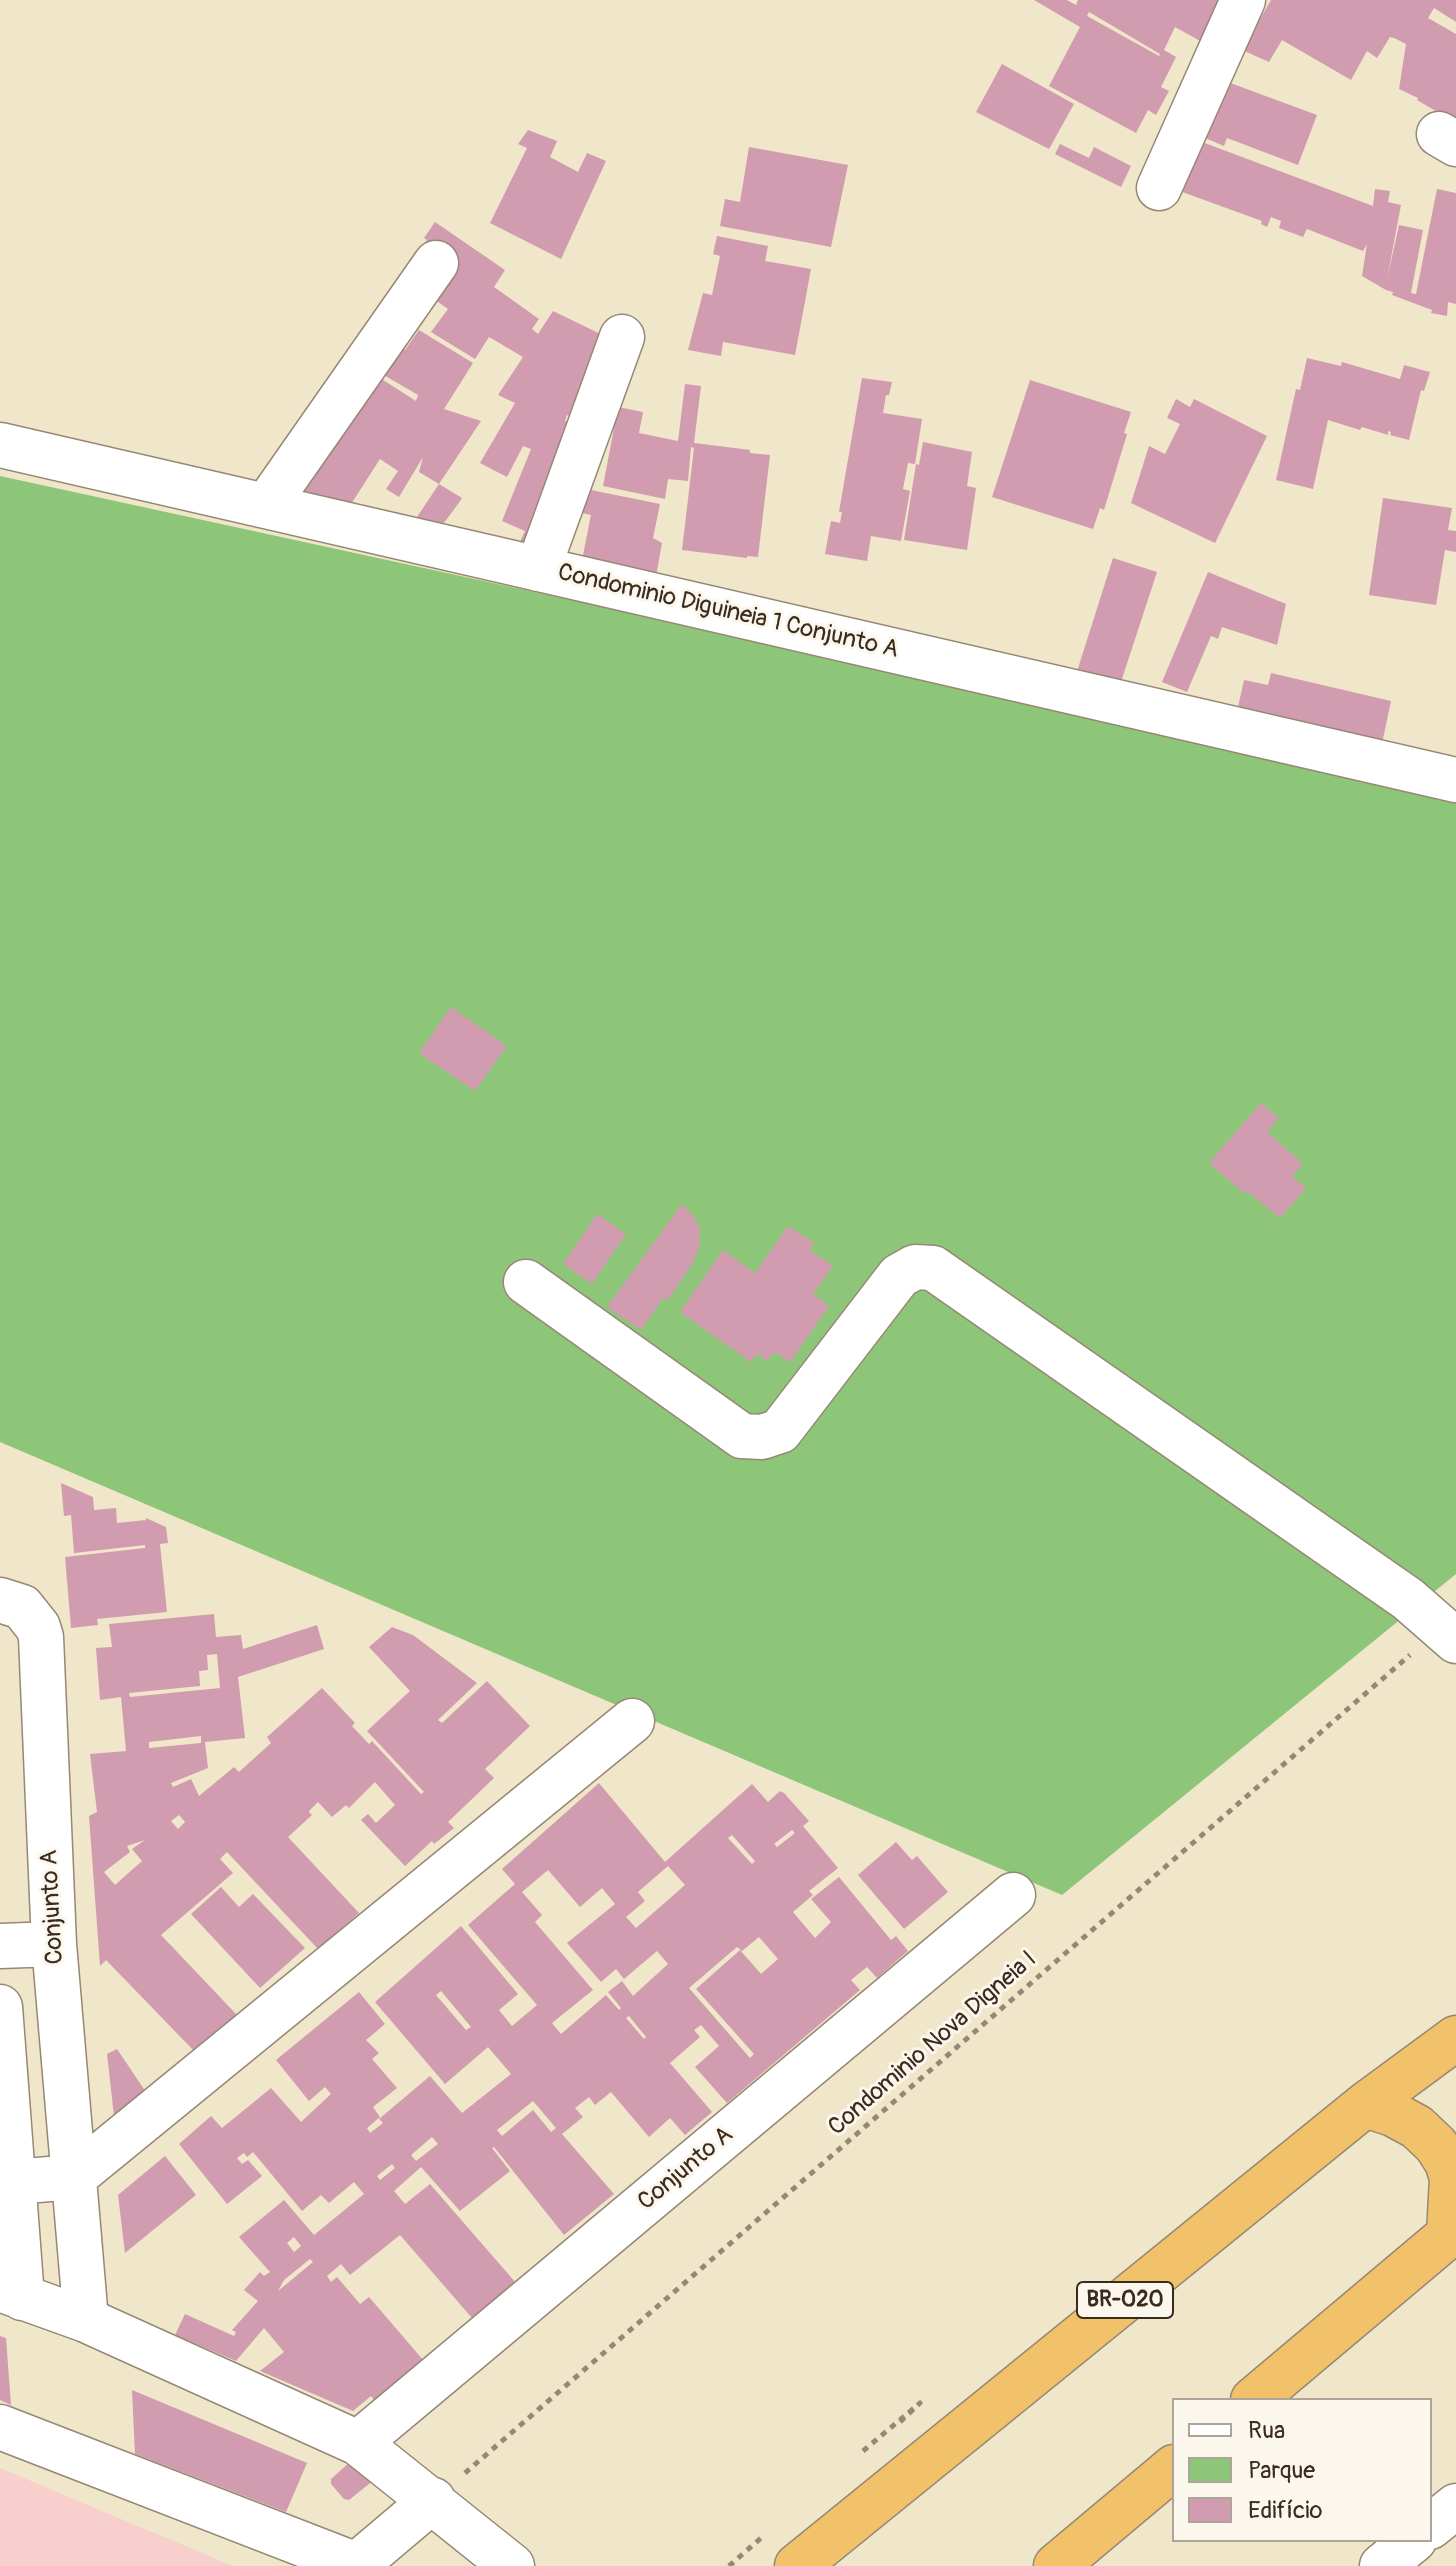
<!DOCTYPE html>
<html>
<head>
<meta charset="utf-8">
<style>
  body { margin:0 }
  #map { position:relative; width:1456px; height:2566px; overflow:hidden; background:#f0e6ca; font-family:Pangolin,sans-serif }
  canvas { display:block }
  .legend { position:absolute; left:1172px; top:2398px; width:260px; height:144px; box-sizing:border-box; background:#fbf7ec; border:2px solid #aea59a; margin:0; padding:10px 14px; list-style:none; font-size:24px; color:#3b2a1e }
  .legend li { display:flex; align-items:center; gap:16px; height:40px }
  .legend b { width:40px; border:2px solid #aea59a }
</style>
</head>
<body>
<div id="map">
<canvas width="1456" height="2566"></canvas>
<ul class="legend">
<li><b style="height:10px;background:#fff"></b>Rua</li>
<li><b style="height:22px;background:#8dc579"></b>Parque</li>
<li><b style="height:22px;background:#d19caf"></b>Edifício</li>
</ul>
</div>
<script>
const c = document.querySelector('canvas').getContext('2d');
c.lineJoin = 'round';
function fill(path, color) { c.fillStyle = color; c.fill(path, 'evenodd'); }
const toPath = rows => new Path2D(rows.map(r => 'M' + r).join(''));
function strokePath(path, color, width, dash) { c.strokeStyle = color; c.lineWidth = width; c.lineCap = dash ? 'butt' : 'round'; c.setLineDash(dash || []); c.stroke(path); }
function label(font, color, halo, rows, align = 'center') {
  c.font = font + ' Pangolin,sans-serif'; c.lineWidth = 6; c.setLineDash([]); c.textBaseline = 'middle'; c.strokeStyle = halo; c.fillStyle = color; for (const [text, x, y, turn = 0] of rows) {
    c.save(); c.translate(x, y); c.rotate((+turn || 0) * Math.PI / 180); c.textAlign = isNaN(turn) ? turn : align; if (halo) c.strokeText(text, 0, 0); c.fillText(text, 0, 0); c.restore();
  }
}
fill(toPath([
  [0,2468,233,2566,0,2566]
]), '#f7d0ce');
fill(toPath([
  [0,476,1456,792,1456,1574,1062,1895,0,1442]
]), '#8dc579');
fill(toPath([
  [1034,0,1067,0,1076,5,1078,0,1223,0,1202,42,1175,27,1164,50,1176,57,1161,87,1169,91,1156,115,1148,110,1136,133,1049,86,1080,27],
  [1089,12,1160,54,1159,56,1087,16],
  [1271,0,1456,0,1456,22,1434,8,1428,18,1456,34,1456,123,1417,100,1418,98,1399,89,1406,44,1394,38,1390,37,1377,58,1367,51,1351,80,1282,40,1269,62,1242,50],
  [1002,64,1074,104,1049,149,976,112],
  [1225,81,1317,115,1298,165,1227,138,1224,146,1198,135],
  [528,130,557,141,550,157,578,172,587,153,606,161,561,259,490,223,527,148,518,144],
  [1194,139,1373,206,1375,189,1390,191,1388,202,1401,205,1387,279,1399,225,1423,230,1411,293,1416,294,1437,189,1456,193,1456,304,1448,302,1447,316,1431,313,1432,310,1392,295,1393,292,1386,290,1362,276,1367,244,1363,251,1307,229,1303,237,1279,228,1281,221,1271,217,1267,227,1261,224,1262,221,1174,189],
  [1060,144,1089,158,1094,147,1131,166,1121,187,1055,154],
  [749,147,848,165,831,247,720,226,725,199,740,202],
  [435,222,505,270,494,287,539,319,532,329,538,334,553,311,619,343,588,423,567,415,565,421,585,430,539,555,516,550,525,531,502,521,531,449,523,446,507,477,480,463,515,403,498,395,523,357,489,337,475,359,431,332,448,309,421,290,405,314,383,299,427,240,424,238],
  [717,236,768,246,765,261,811,269,795,355,723,342,721,356,688,350,703,293,712,295,720,256,713,254],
  [419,330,473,363,444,409,481,421,439,484,462,498,458,504,438,531,411,526,439,484,419,472,423,457,399,497,386,489,398,471,380,459,346,512,292,507,396,345,405,350],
  [382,374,418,395,416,401,380,378],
  [1307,358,1341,366,1342,362,1400,379,1404,365,1430,372,1424,391,1421,390,1409,440,1390,435,1391,432,1388,431,1388,435,1362,427,1360,430,1328,420,1313,489,1276,480,1296,389,1300,390],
  [862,378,892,382,889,395,886,395,883,413,922,419,915,464,908,463,903,489,910,491,901,541,871,536,867,561,825,554,831,521,840,523,842,512,839,512],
  [1030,380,1131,412,1124,433,1127,434,1104,510,1100,508,1093,529,992,497],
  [685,384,701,386,694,443,750,450,750,453,770,455,758,557,747,556,747,558,682,550,694,448,691,447,688,481,668,479,665,499,603,486,618,407,643,412,639,433,678,441],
  [1176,399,1190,407,1194,399,1267,436,1215,543,1131,503,1149,446,1165,454,1180,424,1167,418],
  [923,442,972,452,967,486,976,488,967,550,904,540,916,464,919,465],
  [586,489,660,504,653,538,662,543,655,582,581,565,591,515,578,512],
  [1383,498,1452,508,1448,530,1456,531,1456,552,1445,550,1436,605,1369,595],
  [1113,558,1157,572,1118,691,1074,681],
  [1208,572,1286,604,1277,645,1222,627,1218,639,1211,636,1187,692,1162,682],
  [1271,673,1391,701,1381,748,1236,716,1244,680,1268,685],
  [451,1007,507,1046,475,1091,419,1053],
  [1261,1103,1279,1118,1267,1132,1303,1164,1292,1176,1306,1188,1280,1218,1247,1191,1245,1194,1209,1163],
  [682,1204,694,1217,700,1230,699,1247,693,1263,667,1301,663,1298,641,1330,607,1307],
  [597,1214,626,1234,592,1284,563,1264],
  [788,1226,814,1243,810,1250,833,1266,813,1294,829,1306,790,1362,774,1352,767,1361,757,1354,751,1362,680,1312,723,1250,755,1273],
  [61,1483,93,1497,94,1510,116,1508,117,1523,146,1520,146,1518,166,1527,168,1543,160,1544,167,1612,97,1619,98,1625,71,1628,65,1557,145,1548,145,1545,74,1553,71,1515,64,1516],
  [214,1614,216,1637,241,1635,243,1649,317,1625,324,1649,238,1677,245,1738,205,1742,208,1768,171,1783,173,1787,191,1779,199,1796,234,1767,239,1772,271,1743,267,1737,322,1688,355,1723,352,1726,369,1744,372,1741,421,1794,424,1792,367,1731,410,1691,369,1647,392,1627,413,1635,477,1683,438,1720,442,1723,487,1681,530,1726,485,1769,494,1778,448,1822,454,1828,434,1844,432,1841,405,1866,361,1820,368,1814,376,1823,395,1805,375,1782,349,1808,346,1805,332,1817,318,1802,310,1810,309,1812,312,1815,288,1837,359,1913,318,1949,227,1852,220,1859,233,1873,161,1935,237,2015,195,2052,106,1960,100,1966,89,1816,97,1812,90,1754,126,1751,121,1697,100,1700,96,1648,112,1647,109,1624],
  [217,1654,220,1688,130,1697,129,1693,200,1686,199,1671,208,1670,207,1655],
  [201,1736,201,1743,149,1748,149,1742],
  [179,1815,185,1822,178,1829,171,1821],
  [145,1840,132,1849,142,1861,115,1885,104,1872,130,1852,127,1846],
  [599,1783,665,1862,752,1784,768,1802,780,1791,784,1793,809,1821,803,1826,838,1868,809,1891,813,1895,793,1912,815,1938,831,1922,811,1899,839,1877,891,1940,896,1936,908,1951,877,1978,867,1967,851,1980,860,1990,727,2103,695,2067,719,2046,701,2025,694,2030,700,2037,670,2063,712,2112,685,2135,670,2118,649,2137,611,2092,595,2105,589,2097,575,2108,583,2117,562,2134,614,2194,564,2235,494,2147,492,2148,510,2171,460,2211,421,2167,394,2191,405,2204,430,2184,516,2283,472,2318,400,2235,350,2275,341,2264,327,2276,331,2282,337,2277,360,2304,369,2297,424,2361,376,2403,371,2396,353,2411,260,2371,284,2352,264,2328,236,2361,175,2335,185,2314,234,2336,236,2332,232,2330,258,2301,244,2290,260,2272,264,2276,270,2272,239,2237,284,2200,314,2235,364,2194,354,2182,329,2203,321,2195,302,2211,253,2152,247,2157,244,2153,237,2158,242,2164,248,2160,262,2176,227,2204,179,2144,211,2116,222,2128,271,2088,301,2122,331,2094,325,2087,309,2101,276,2060,359,1992,385,2024,366,2040,379,2053,372,2059,397,2088,373,2107,380,2117,367,2128,370,2133,383,2123,379,2119,430,2076,462,2113,511,2074,488,2047,445,2084,375,2002,461,1926,518,1994,499,2010,512,2026,537,2005,468,1925,515,1884,502,1869],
  [792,1830,795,1833,777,1847,774,1844],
  [732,1835,755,1861,752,1864,728,1838],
  [668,1866,685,1885,636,1928,626,1917,645,1901,638,1892],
  [548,1870,580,1907,602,1888,615,1904,567,1943,601,1982,616,1969,624,1979,657,1951,668,1964,633,1996,622,1981,608,1992,621,2008,619,2010,606,1995,561,2034,552,2023,593,1990,535,1922,542,1915,522,1892],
  [759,1937,778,1959,761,1974,740,1950,696,1989,754,2054,750,2058,689,1988,737,1947,742,1951],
  [441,1991,471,2027,466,2030,436,1995],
  [629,2016,646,2037,644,2039,626,2018],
  [533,2101,556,2128,551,2132,533,2110,502,2136,497,2130],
  [432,2137,438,2144,416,2161,411,2155],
  [392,2164,395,2168,380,2180,377,2176],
  [294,2237,301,2246,294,2252,287,2243],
  [310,2259,313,2262,278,2291,284,2280],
  [896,1842,912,1860,917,1856,948,1892,904,1929,858,1875],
  [221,1887,239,1907,253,1894,305,1948,260,1988,191,1914],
  [117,2049,146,2092,114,2116,107,2054],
  [165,2156,196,2195,125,2253,118,2195],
  [0,2336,6,2338,11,2405,0,2400],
  [132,2390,307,2463,286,2512,135,2454],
  [360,2453,379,2476,349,2500,344,2499,331,2484,331,2479]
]), '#d19caf');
const minor = toPath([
  [1439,134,1456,144],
  [1159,188,1243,0],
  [0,445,1456,780],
  [266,506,436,263],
  [538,569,622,337],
  [526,1282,742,1436,762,1437,780,1431,899,1276,915,1267,933,1268,1408,1599,1456,1641],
  [0,1600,22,1607,38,1627,41,1637,54,1944,86,2320],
  [0,1946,54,1944],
  [0,2007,22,2298],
  [13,2182,74,2177,632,1721],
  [0,2289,86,2320,358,2443,512,2566],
  [0,2427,359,2566],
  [358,2443,1013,1895],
  [1430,2527,1456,2506],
  [355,2566,433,2500],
  [1382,2566,1414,2540]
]);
const highway = toPath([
  [1365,2105,1393,2114,1417,2127,1436,2145,1447,2162,1452,2178,1449,2235],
  [1253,2400,1456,2229],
  [797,2566,1365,2105,1456,2038],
  [1056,2566,1174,2467]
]);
strokePath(minor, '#968874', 47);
strokePath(highway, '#968874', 47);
strokePath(toPath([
  [863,2451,920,2403,900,2422],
  [465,2473,1410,1655],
  [729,2566,761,2538]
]), '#968874', 5, [6, 6]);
strokePath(minor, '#fff', 44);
strokePath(highway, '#f2c26a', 44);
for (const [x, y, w] of [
  [1125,2300,96]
]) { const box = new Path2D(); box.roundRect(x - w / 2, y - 18, w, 36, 6); c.fillStyle = '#fbf7ec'; c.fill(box); strokePath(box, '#3b2a1e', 2); }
label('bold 22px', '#3b2a1e', null, [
  ["BR-020",1125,2300]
]);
label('24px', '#3b2a1e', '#fbf7ec', [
  ["Condominio Diguineia 1 Conjunto A",728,612,13],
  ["Conjunto A",53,1907,-93],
  ["Condominio Nova Digneia I",933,2044,-41],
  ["Conjunto A",686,2169,-40]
]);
</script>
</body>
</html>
